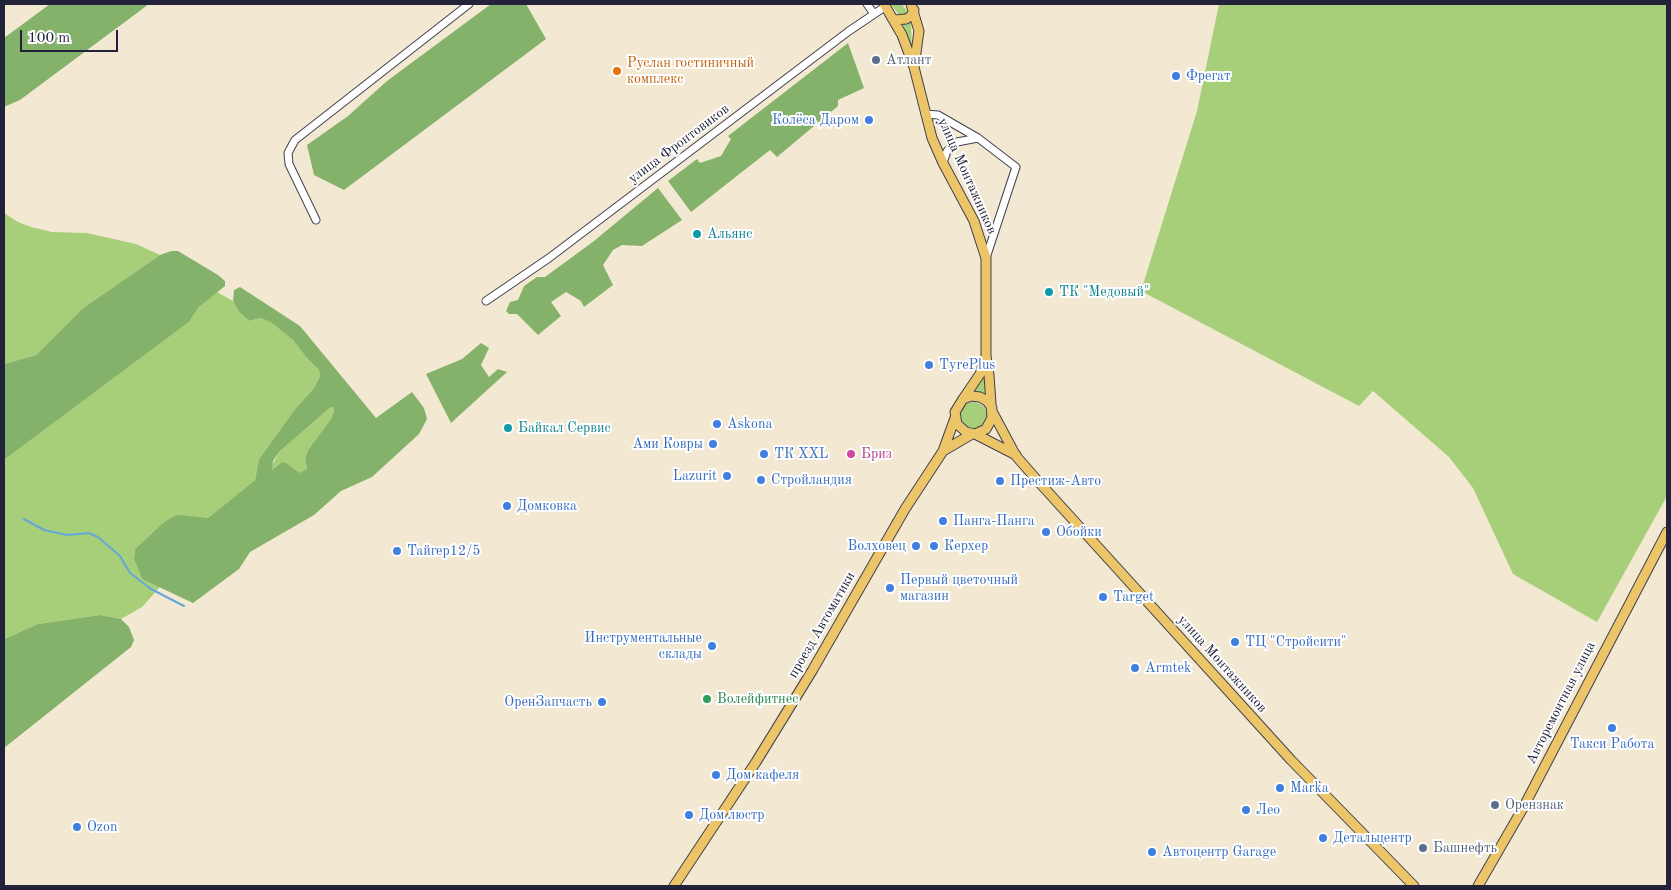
<!DOCTYPE html>
<html>
<head>
<meta charset="utf-8">
<style>
  body { margin:0 }
  #map { position:relative; width:1671px; height:890px; overflow:hidden; background:#f3e9d2; font-family:"Old Standard TT",serif }
  canvas { display:block }
  .frame { position:absolute; inset:0; border:5px solid #22223b; pointer-events:none }
  .scale { position:absolute; left:20px; top:30px; width:98px; height:22px; box-sizing:border-box; border:2px solid #22223b; border-top:0; padding-left:6px; font-size:15px; line-height:18px; white-space:nowrap; color:#22223b; -webkit-text-stroke:4px #fff; paint-order:stroke }
</style>
</head>
<body>
<div id="map">
<canvas width="1671" height="890"></canvas>
<div class="frame"></div>
<div class="scale">100 m</div>
</div>
<script>
const c = document.querySelector('canvas').getContext('2d');
c.lineJoin = 'round';
function fill(path, color) { c.fillStyle = color; c.fill(path, 'evenodd'); }
const toPath = rows => new Path2D(rows.map(r => 'M' + r).join(''));
function strokePath(path, color, width, dash) { c.strokeStyle = color; c.lineWidth = width; c.lineCap = dash ? 'butt' : 'round'; c.setLineDash(dash || []); c.stroke(path); }
function label(font, color, halo, rows, align = 'center') {
  c.font = font + ' "Old Standard TT",serif'; c.lineWidth = 4; c.setLineDash([]); c.textBaseline = 'middle'; c.strokeStyle = halo; c.fillStyle = color; for (const [text, x, y, turn = 0] of rows) {
    c.save(); c.translate(x, y); c.rotate((+turn || 0) * Math.PI / 180); c.textAlign = isNaN(turn) ? turn : align; if (halo) c.strokeText(text, 0, 0); c.fillText(text, 0, 0); c.restore();
  }
}
fill(toPath([
  [891,4,902,4,908,13,900,17],
  [1219,4,1667,4,1667,496,1597,622,1513,574,1473,488,1449,457,1373,391,1359,406,1141,291,1197,111],
  [911,21,912,56,903,24],
  [4,213,18,222,31,227,52,232,87,233,136,244,160,255,83,308,36,355,4,364],
  [217,292,233,301,239,312,249,321,261,318,271,321,293,340,306,357,319,370,320,376,314,388,296,408,259,459,255,480,208,518,199,519,189,516,164,522,135,549,134,559,142,579,160,587,142,607,121,619,100,615,38,624,4,639,4,460,189,322,199,307],
  [985,365,986,394,974,391],
  '959 416a14 14 0 1 1 28 0a14 14 0 1 1-28 0Z',
  [331,407,333,407,334,411,331,419,308,450,305,458,307,469,299,474,282,462,272,470,271,467,280,451]
]), '#a7cf7a');
fill(toPath([
  [50,4,149,4,20,100,4,107,4,38],
  [491,4,526,4,546,39,344,190,314,175,307,145,348,116,387,81],
  [848,43,864,88,838,100,838,106,777,157,770,150,691,212,668,181,697,159,700,163,721,156,731,139,728,136],
  [658,188,682,220,642,246,622,245,613,250,603,265,613,285,584,307,581,301,566,292,551,302,561,316,538,335,517,314,509,314,506,311,510,302,518,300,524,286,537,277,545,277,594,241],
  [171,251,178,251,218,275,225,281,225,286,199,307,189,322,4,460,4,364,36,355,83,308,160,255],
  [240,287,300,326,376,418,412,392,424,408,427,419,419,434,372,477,341,491,314,515,250,552,239,569,193,603,142,579,134,559,135,549,164,522,177,515,208,518,255,480,259,459,296,408,314,388,320,376,319,370,306,357,293,340,271,322,261,318,249,321,239,312,233,301,234,290],
  [331,407,333,407,334,411,331,419,308,450,305,458,307,469,299,473,286,463,282,462,272,470,273,461,280,451],
  [481,343,489,348,481,365,489,377,498,369,507,372,451,423,426,374,462,359],
  [100,615,121,619,129,627,134,640,131,647,4,748,4,639,38,624]
]), '#85b26a');
strokePath(toPath([
  [24,519,44,530,67,535,89,533,98,537,120,556,130,573,151,589,184,606]
]), '#65a7d9', 2);
const minor = toPath([
  [867,4,874,14],
  [925,114,938,115,978,138,1016,167,986,258],
  [943,163,947,151,957,142,978,138],
  [316,220,289,164,288,153,295,140,469,4],
  [486,301,549,258,849,31,886,6]
]);
const major = toPath([
  [884,4,902,35,914,67,932,138,943,163,974,221,986,258,986,356,989,375,992,418,986,429,975,434,966,432,957,424,955,412,963,399,971,396,980,397,987,401,992,408],
  [911,4,919,31,914,67],
  [895,20,906,19,911,16,914,10],
  [963,399,980,374,985,359],
  [992,411,1016,456,1037,480,1291,760,1414,886],
  [975,434,1016,455],
  [943,451,972,434],
  [674,886,756,762,812,671,905,509,943,451,955,418],
  [1478,886,1523,808,1667,532]
]);
strokePath(minor, '#414052', 9);
strokePath(major, '#414052', 11);
strokePath(minor, '#fff', 7);
strokePath(major, '#edc569', 9);
for (const [x, y, r, color] of [
  [876,60,5,"#5c6f8a"],
  [617,71,5,"#e8710a"],
  [1176,76,5,"#3f7fe0"],
  [869,120,5,"#3f7fe0"],
  [697,234,5,"#0f9aa8"],
  [1049,292,5,"#0f9aa8"],
  [929,365,5,"#3f7fe0"],
  [717,424,5,"#3f7fe0"],
  [508,428,5,"#0f9aa8"],
  [713,444,5,"#3f7fe0"],
  [764,454,5,"#3f7fe0"],
  [851,454,5,"#d1479c"],
  [727,476,5,"#3f7fe0"],
  [761,480,5,"#3f7fe0"],
  [1000,481,5,"#3f7fe0"],
  [507,506,5,"#3f7fe0"],
  [943,521,5,"#3f7fe0"],
  [1046,532,5,"#3f7fe0"],
  [916,546,5,"#3f7fe0"],
  [934,546,5,"#3f7fe0"],
  [397,551,5,"#3f7fe0"],
  [890,588,5,"#3f7fe0"],
  [1103,597,5,"#3f7fe0"],
  [1235,642,5,"#3f7fe0"],
  [712,646,5,"#3f7fe0"],
  [1135,668,5,"#3f7fe0"],
  [707,699,5,"#2e9e5b"],
  [602,702,5,"#3f7fe0"],
  [1612,728,5,"#3f7fe0"],
  [716,775,5,"#3f7fe0"],
  [1280,788,5,"#3f7fe0"],
  [1495,805,5,"#5c6f8a"],
  [1246,810,5,"#3f7fe0"],
  [689,815,5,"#3f7fe0"],
  [77,827,5,"#3f7fe0"],
  [1323,838,5,"#3f7fe0"],
  [1423,848,5,"#5c6f8a"],
  [1152,852,5,"#3f7fe0"]
]) { const dot = new Path2D(); dot.arc(x, y, r, 0, 2 * Math.PI); c.fillStyle = color; c.fill(dot); strokePath(dot, '#fff', 2); }
label('14px', '#4e5e75', '#fff', [
  ["Атлант",886,60],
  ["Орензнак",1505,805],
  ["Башнефть",1433,848]
], 'left');
label('14px', '#c56008', '#fff', [
  ["Руслан гостиничный",627,63],
  ["комплекс",627,79]
], 'left');
label('14px', '#366cbe', '#fff', [
  ["Фрегат",1186,76],
  ["Колёса Даром",859,120,"right"],
  ["TyrePlus",939,365],
  ["Askona",727,424],
  ["Ами Ковры",703,444,"right"],
  ["ТК XXL",774,454],
  ["Lazurit",717,476,"right"],
  ["Стройландия",771,480],
  ["Престиж-Авто",1010,481],
  ["Домковка",517,506],
  ["Панга-Панга",953,521],
  ["Обойки",1056,532],
  ["Волховец",906,546,"right"],
  ["Керхер",944,546],
  ["Тайгер12/5",407,551],
  ["Первый цветочный",900,580],
  ["магазин",900,596],
  ["Target",1113,597],
  ["Инструментальные",702,638,"right"],
  ["склады",702,654,"right"],
  ["ТЦ \"Стройсити\"",1245,642],
  ["Armtek",1145,668],
  ["ОренЗапчасть",592,702,"right"],
  ["Такси Работа",1612,744,"center"],
  ["Дом кафеля",726,775],
  ["Marka",1290,788],
  ["Лео",1256,810],
  ["Дом люстр",699,815],
  ["Ozon",87,827],
  ["Детальцентр",1333,838],
  ["Автоцентр Garage",1162,852]
], 'left');
label('14px', '#22223b', '#fff', [
  ["улица Фронтовиков",679,144,-37],
  ["улица Монтажников",967,176,66],
  ["проезд Автоматики",822,625,-60],
  ["улица Монтажников",1222,664,48],
  ["Авторемонтная улица",1561,703,-63]
]);
label('14px', '#0d838f', '#fff', [
  ["Альянс",707,234],
  ["ТК \"Медовый\"",1059,292],
  ["Байкал Сервис",518,428]
], 'left');
label('14px', '#b23c85', '#fff', [
  ["Бриз",861,454]
], 'left');
label('14px', '#27864d', '#fff', [
  ["Волейфитнес",717,699]
], 'left');
</script>
</body>
</html>
